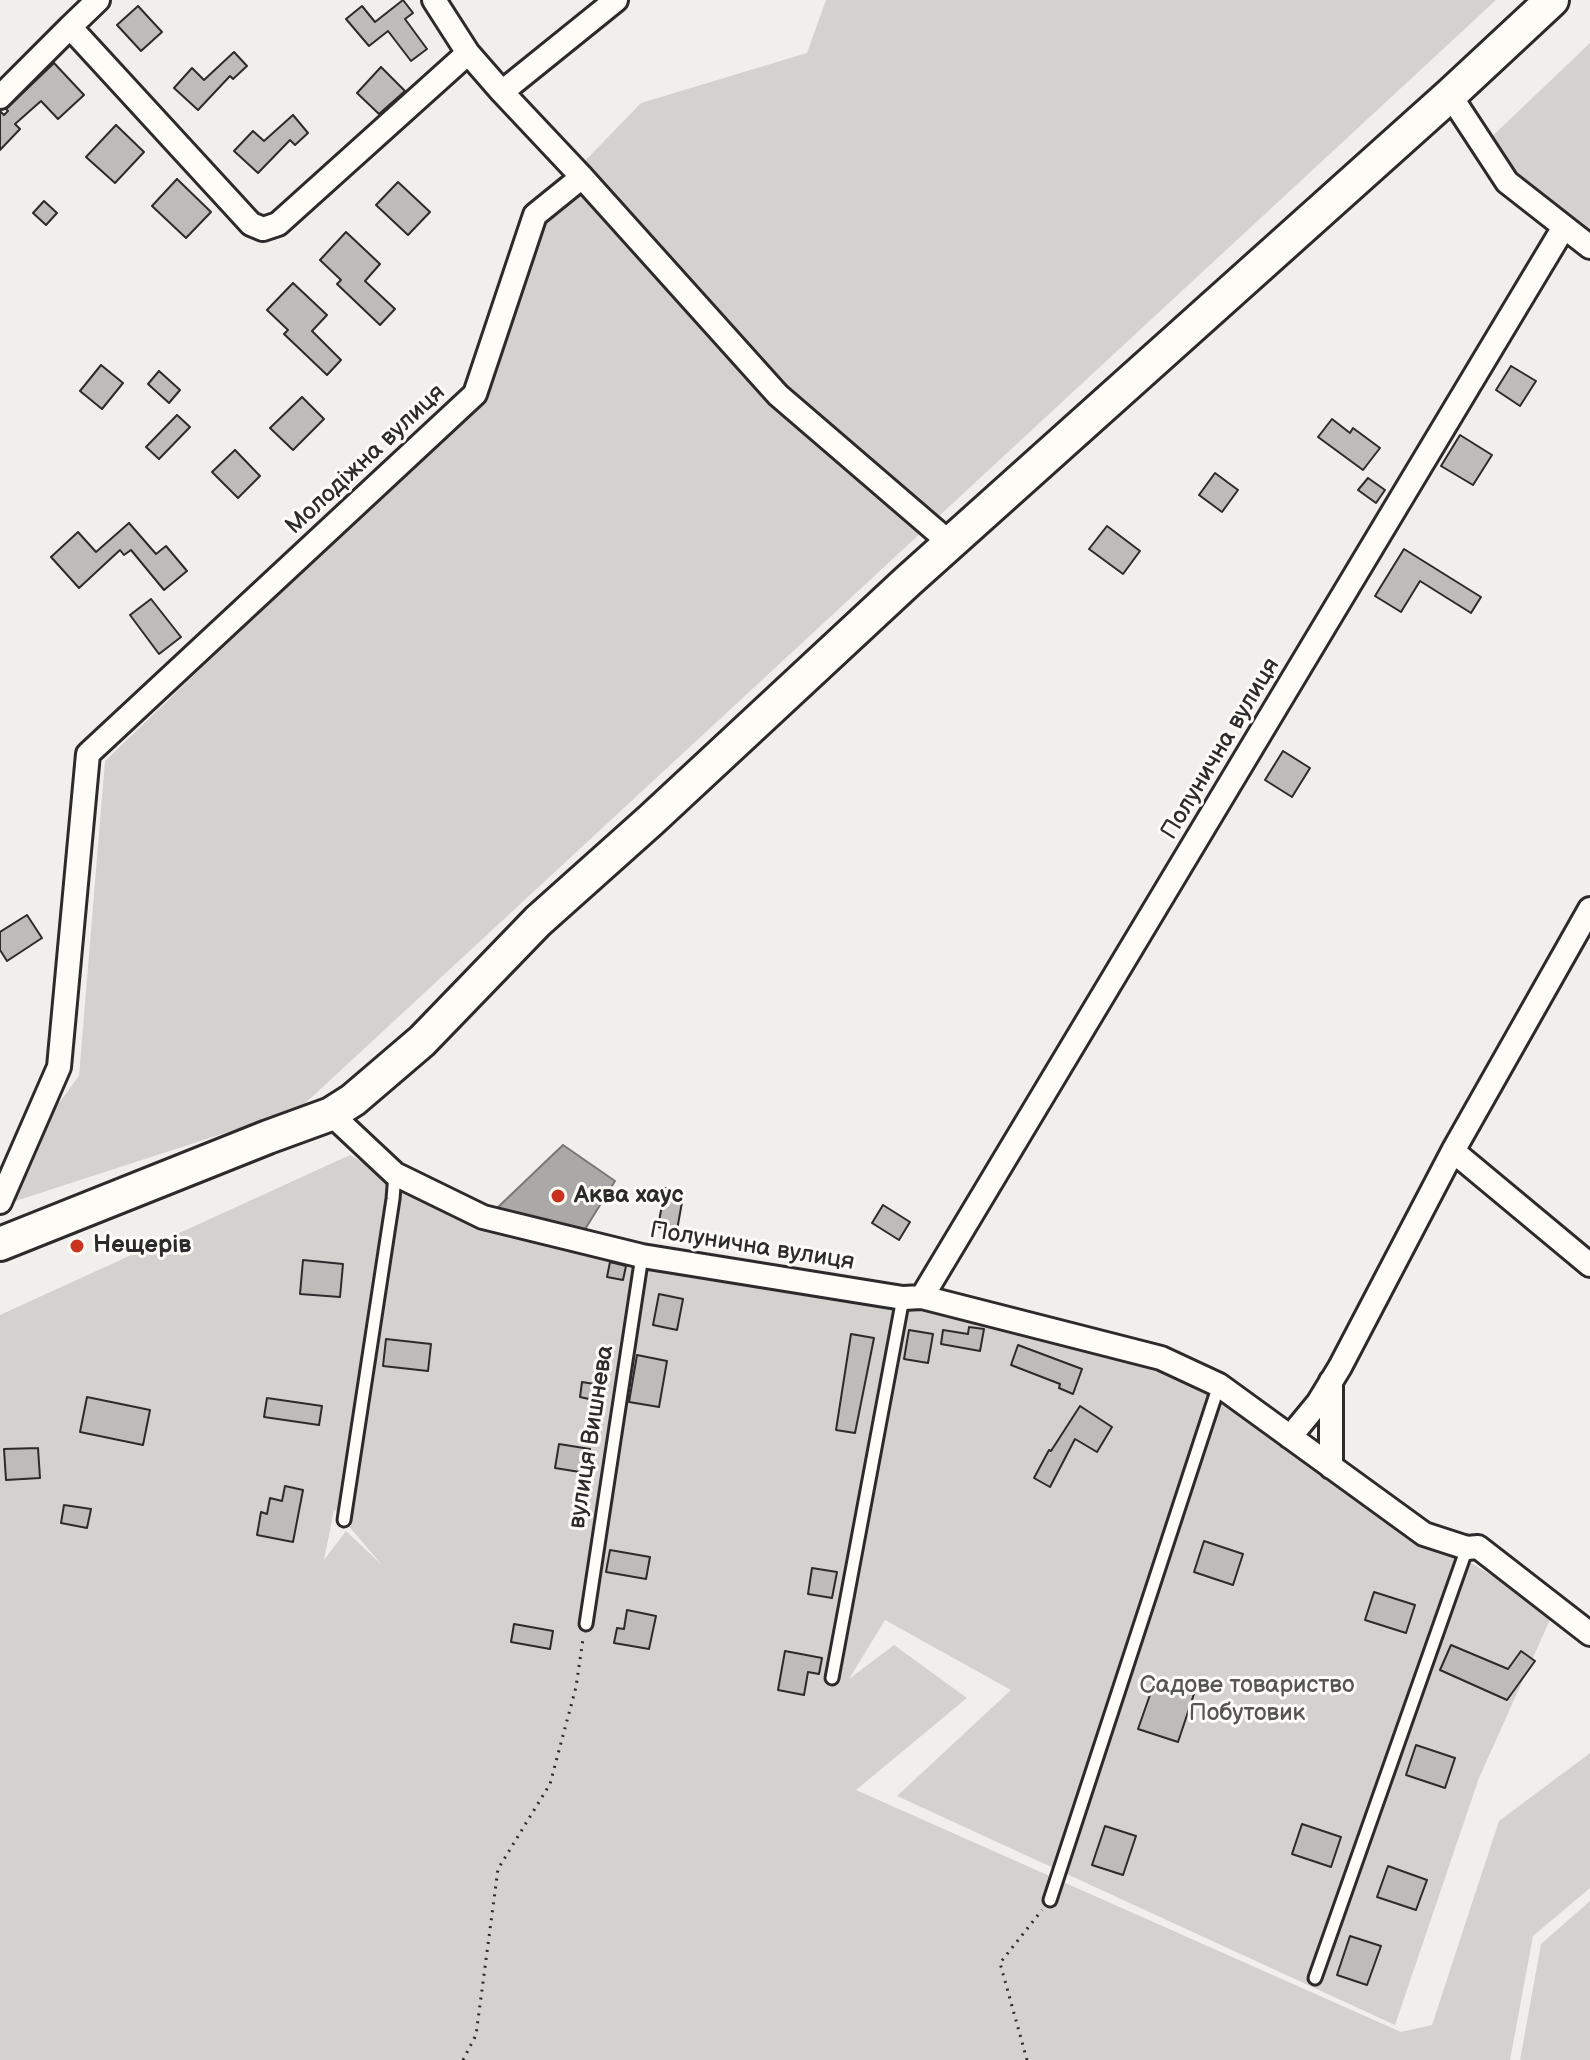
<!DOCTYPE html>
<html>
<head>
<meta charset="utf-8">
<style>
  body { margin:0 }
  canvas { display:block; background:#f0efeb }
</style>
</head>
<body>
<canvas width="1590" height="2060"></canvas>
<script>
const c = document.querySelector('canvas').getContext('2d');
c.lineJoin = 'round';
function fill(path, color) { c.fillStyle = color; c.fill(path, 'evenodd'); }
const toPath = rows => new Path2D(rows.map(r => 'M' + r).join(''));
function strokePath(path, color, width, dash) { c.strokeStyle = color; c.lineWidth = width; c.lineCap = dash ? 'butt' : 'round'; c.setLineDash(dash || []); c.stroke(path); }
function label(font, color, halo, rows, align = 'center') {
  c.font = font + ' "Balsamiq Sans",sans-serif'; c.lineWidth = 6; c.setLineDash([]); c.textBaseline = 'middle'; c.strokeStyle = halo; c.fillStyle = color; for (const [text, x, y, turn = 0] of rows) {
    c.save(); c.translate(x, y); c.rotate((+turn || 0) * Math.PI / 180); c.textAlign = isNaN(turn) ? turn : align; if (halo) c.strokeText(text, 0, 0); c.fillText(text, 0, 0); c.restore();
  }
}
fill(toPath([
  [826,0,1496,0,299,1109,0,1206,0,1182,79,1076,105,761,486,394,549,198,641,103,807,53],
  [1590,43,1590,247,1482,146],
  [350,1155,458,1219,793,1287,1084,1342,1191,1377,1360,1495,1553,1613,1479,1778,1395,2025,897,1796,1011,1690,885,1620,849,1679,894,1645,967,1698,856,1790,1401,2032,1432,2025,1499,1821,1590,1753,1590,1888,1533,1936,1510,2060,0,2060,0,1315],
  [334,1510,335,1510,382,1565,346,1531,324,1560],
  [1590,1901,1590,2060,1520,2060,1541,1944]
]), '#d3d2cf');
const water = toPath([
  [563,1145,615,1181,582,1234,495,1210,563,1145]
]);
fill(water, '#aaa9a7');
strokePath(water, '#777775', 2);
const building = toPath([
  [403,0,413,13,405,19,427,49,411,61,388,31,369,46,346,19,362,6,375,22,403,0],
  [138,6,162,32,141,51,117,25,138,6],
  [234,52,247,66,233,79,230,76,198,110,174,88,192,68,204,80,234,52],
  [54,63,84,95,58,119,41,101,15,124,20,129,0,150,0,111,4,115,8,111,6,109,54,63],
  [381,67,405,91,379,114,357,93,381,67],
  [293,115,308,133,295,145,290,140,258,173,234,151,253,131,264,141,293,115],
  [116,125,144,152,115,183,86,157,116,125],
  [177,179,211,212,186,238,152,206,177,179],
  [398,182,430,212,408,235,376,205,398,182],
  [44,201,57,213,46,225,33,213,44,201],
  [346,232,380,264,365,281,395,309,380,325,337,284,341,280,320,260,346,232],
  [293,283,327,315,312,331,341,360,327,375,284,334,288,330,267,310,293,283],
  [101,365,123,383,102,409,80,391,101,365],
  [1511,366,1536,381,1520,406,1496,390,1511,366],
  [159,371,180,390,169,403,148,384,159,371],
  [302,397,324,419,293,450,270,428,302,397],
  [177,415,190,427,159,459,146,447,177,415],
  [1332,419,1350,433,1353,428,1380,448,1363,470,1318,437,1332,419],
  [1460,435,1492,455,1473,485,1441,466,1460,435],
  [235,450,260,476,238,498,212,472,235,450],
  [1215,473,1238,490,1222,512,1199,495,1215,473],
  [1368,478,1385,490,1376,503,1358,490,1368,478],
  [129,523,156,554,166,546,187,571,164,590,131,550,124,555,120,550,79,588,51,557,78,532,96,552,129,523],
  [1107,526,1140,551,1123,574,1089,549,1107,526],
  [1404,549,1481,597,1471,613,1420,581,1401,612,1375,596,1404,549],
  [151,599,181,637,159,654,130,615,151,599],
  [1283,751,1310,768,1292,797,1265,780,1283,751],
  [27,915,42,938,7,961,0,950,0,932,27,915],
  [665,1188,684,1191,677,1230,658,1227,665,1188],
  [883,1205,910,1222,899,1240,872,1223,883,1205],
  [303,1260,343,1264,340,1297,300,1294,303,1260],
  [610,1262,626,1266,623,1280,607,1277,610,1262],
  [659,1294,683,1299,677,1330,653,1325,659,1294],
  [969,1327,984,1329,980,1351,941,1344,943,1330,968,1334,969,1327],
  [909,1330,933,1334,928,1363,904,1359,909,1330],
  [851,1334,874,1338,855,1433,836,1430,851,1334],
  [386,1339,431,1344,428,1371,383,1366,386,1339],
  [1018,1345,1082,1369,1073,1394,1059,1388,1060,1384,1011,1365,1018,1345],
  [637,1355,667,1361,659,1407,629,1402,637,1355],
  [582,1382,601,1385,598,1401,580,1397,582,1382],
  [87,1397,150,1410,143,1445,80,1432,87,1397],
  [267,1398,322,1406,319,1425,264,1417,267,1398],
  [1080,1406,1112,1427,1097,1452,1075,1439,1050,1487,1034,1478,1049,1450,1051,1451,1080,1406],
  [559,1444,590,1449,586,1473,555,1468,559,1444],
  [38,1448,40,1478,6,1480,4,1449,38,1448],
  [285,1486,303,1490,293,1542,257,1535,261,1512,267,1514,270,1498,282,1501,285,1486],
  [64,1505,91,1509,87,1528,61,1523,64,1505],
  [1204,1541,1243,1554,1233,1585,1194,1572,1204,1541],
  [610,1550,650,1557,646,1579,606,1572,610,1550],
  [812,1568,837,1572,832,1598,808,1594,812,1568],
  [1374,1592,1415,1605,1406,1633,1365,1620,1374,1592],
  [627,1610,656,1616,649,1649,614,1643,617,1628,624,1629,627,1610],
  [514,1624,553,1631,550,1649,511,1642,514,1624],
  [1451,1645,1508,1669,1521,1651,1535,1661,1507,1700,1440,1670,1451,1645],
  [785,1651,822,1658,819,1674,808,1672,804,1695,778,1690,785,1651],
  [1154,1677,1195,1691,1178,1742,1138,1729,1151,1692,1149,1691,1154,1677],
  [1416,1745,1455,1758,1445,1788,1406,1775,1416,1745],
  [1302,1824,1341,1837,1331,1867,1292,1854,1302,1824],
  [1105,1826,1136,1836,1123,1875,1092,1865,1105,1826],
  [1388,1866,1427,1880,1416,1910,1377,1897,1388,1866],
  [1350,1936,1381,1946,1367,1985,1337,1975,1350,1936]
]);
fill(building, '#bdbcb8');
strokePath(building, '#2b2b2b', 2);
const service = toPath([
  [344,1520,393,1199,395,1174],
  [586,1624,642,1256],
  [832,1678,903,1298],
  [1050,1900,1219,1385],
  [1315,1978,1467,1548]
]);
const minor = toPath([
  [98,0,70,27,251,224,263,229,278,224,468,53],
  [434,0,468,53,502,92],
  [1450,95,1507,182,1590,247],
  [0,97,70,27],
  [582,177,778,395,950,543],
  [331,1114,395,1174,483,1217,642,1256,903,1298,922,1297,1161,1358,1219,1385,1424,1534,1467,1548,1478,1547,1590,1634],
  [1453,1151,1590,1265],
  [0,1202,59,1067,88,754,475,394,535,215,582,177,502,92,616,0],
  [922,1297,1564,227],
  [1331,1381,1331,1467],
  [1290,1437,1318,1403,1340,1367,1453,1151,1590,909]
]);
const secondary = toPath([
  [0,1244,268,1137,331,1114,353,1100,422,1041,538,921,651,820,908,581,1450,95,1552,0]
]);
strokePath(service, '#2b2b2b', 17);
strokePath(minor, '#2b2b2b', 28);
strokePath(secondary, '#2b2b2b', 38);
strokePath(toPath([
  [463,2060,476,2035,498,1869,550,1784,576,1687,583,1639],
  [1027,2060,1000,1963,1042,1910]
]), '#2b2b2b', 3, [2, 6]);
strokePath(service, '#fdfcf7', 11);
strokePath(minor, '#fdfcf7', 22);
strokePath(secondary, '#fdfcf7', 32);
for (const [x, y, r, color] of [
  [558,1196,8,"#c8321e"],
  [77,1246,8,"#c8321e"]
]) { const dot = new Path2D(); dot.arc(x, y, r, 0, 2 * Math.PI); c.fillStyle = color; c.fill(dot); strokePath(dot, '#fdfcf7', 3); }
label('24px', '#2b2b2b', '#fdfcf7', [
  ["Молодіжна вулиця",366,460,-43],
  ["Полунична вулиця",1221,749,-59],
  ["Полунична вулиця",752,1247,9],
  ["вулиця Вишнева",592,1437,-81]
]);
label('bold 24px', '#2b2b2b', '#fdfcf7', [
  ["Аква хаус",574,1196],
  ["Нещерів",93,1246]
], 'left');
label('24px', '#555554', '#fdfcf7', [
  ["Садове товариство",1247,1686],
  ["Побутовик",1247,1714]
]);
</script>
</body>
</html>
